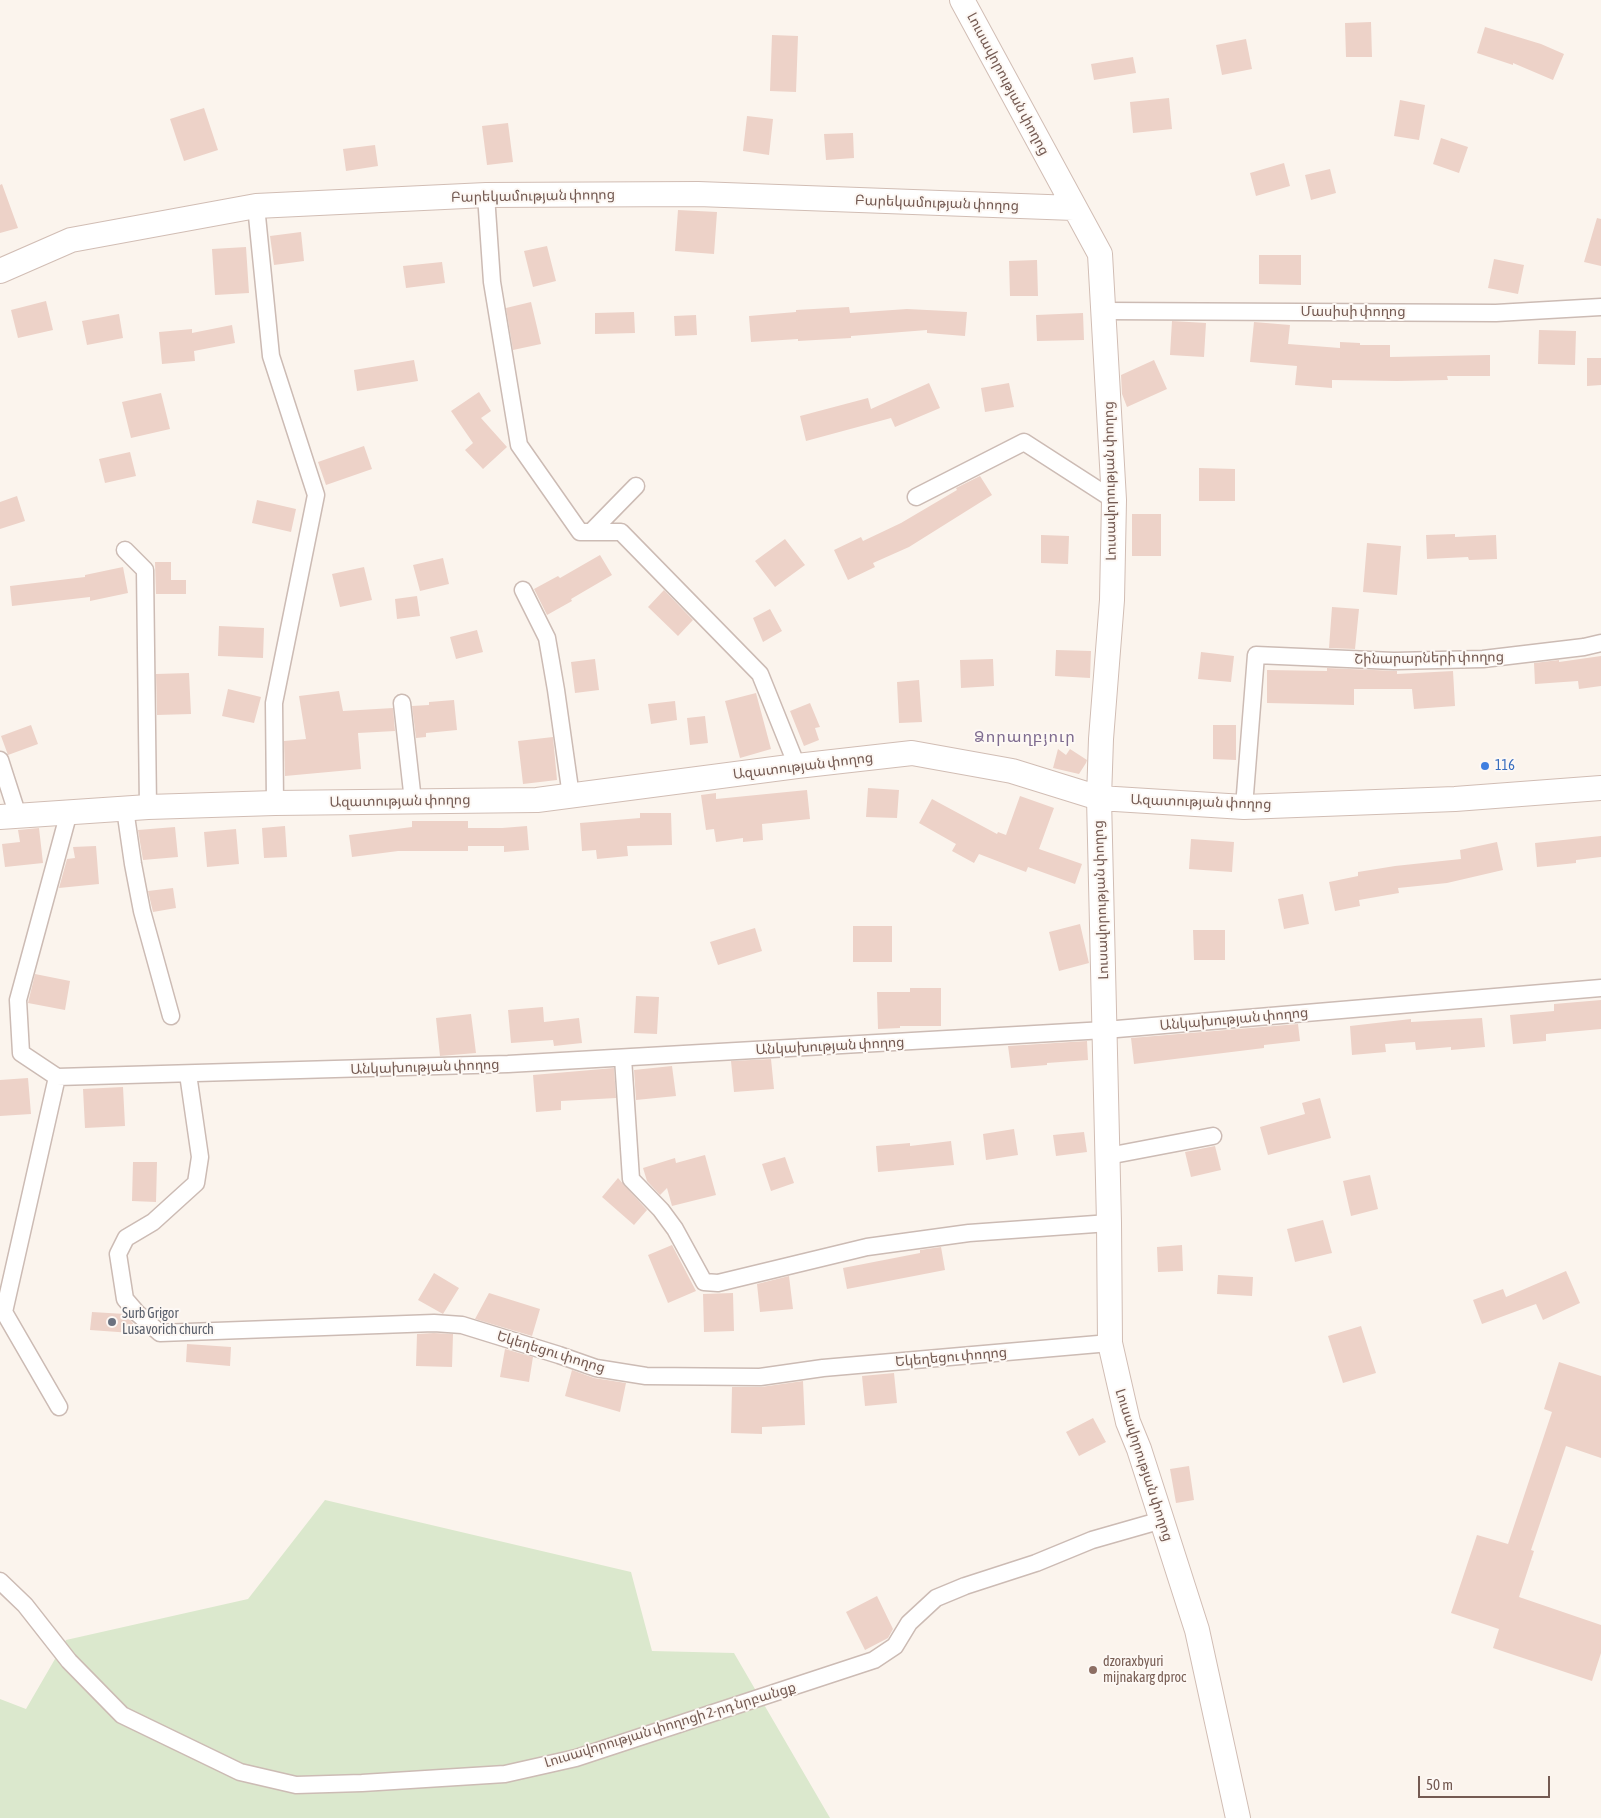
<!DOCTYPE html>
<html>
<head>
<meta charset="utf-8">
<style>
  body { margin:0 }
  #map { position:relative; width:1601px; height:1818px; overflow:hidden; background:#fbf4ed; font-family:"Asap Condensed",sans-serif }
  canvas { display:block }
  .scale { position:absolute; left:1418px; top:1776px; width:132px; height:22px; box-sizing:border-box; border:2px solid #745a52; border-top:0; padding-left:6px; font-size:15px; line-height:18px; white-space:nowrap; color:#745a52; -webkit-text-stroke:4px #fdf8f4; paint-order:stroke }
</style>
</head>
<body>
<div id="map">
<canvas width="1601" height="1818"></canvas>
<div class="scale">50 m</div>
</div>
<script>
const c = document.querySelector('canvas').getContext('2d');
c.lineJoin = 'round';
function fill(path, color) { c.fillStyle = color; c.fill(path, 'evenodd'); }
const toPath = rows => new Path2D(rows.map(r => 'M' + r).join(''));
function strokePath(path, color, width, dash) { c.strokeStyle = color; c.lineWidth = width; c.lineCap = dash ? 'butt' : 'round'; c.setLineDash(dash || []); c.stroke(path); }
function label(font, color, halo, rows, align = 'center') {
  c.font = font + ' "Asap Condensed","Noto Sans Armenian",sans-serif'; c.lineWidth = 4; c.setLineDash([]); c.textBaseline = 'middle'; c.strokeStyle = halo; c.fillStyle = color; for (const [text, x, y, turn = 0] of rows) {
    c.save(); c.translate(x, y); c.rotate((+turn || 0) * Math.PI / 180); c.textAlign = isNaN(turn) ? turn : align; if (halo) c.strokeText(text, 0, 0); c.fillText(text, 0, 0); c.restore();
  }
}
fill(toPath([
  [325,1500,631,1572,652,1651,734,1653,830,1818,0,1818,0,1699,26,1709,66,1640,248,1599]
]), '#dbe8cd');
fill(toPath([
  [1371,22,1372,57,1346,57,1345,23],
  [1485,27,1541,44,1564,54,1553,80,1513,63,1513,65,1477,53],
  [772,35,798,36,796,92,770,91],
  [1246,39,1252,69,1222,75,1216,45],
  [1133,57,1136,73,1094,80,1091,64],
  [1169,98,1172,129,1133,133,1130,102],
  [1400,100,1425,105,1419,140,1394,136],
  [204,108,218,150,184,161,170,119],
  [747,116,773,119,769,155,743,151],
  [508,123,513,162,487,165,482,126],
  [853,133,854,158,826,160,824,134],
  [1441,138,1468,147,1459,173,1433,164],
  [375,145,378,166,346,171,343,149],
  [1284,163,1290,186,1256,196,1250,173],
  [1330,169,1336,193,1311,200,1305,175],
  [2,184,18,228,0,233,0,185],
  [678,210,717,212,714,254,675,251],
  [1597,218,1601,219,1601,266,1584,262],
  [301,232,304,261,274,265,270,236],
  [547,246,556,281,533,287,524,251],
  [246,247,249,293,215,295,212,249],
  [1259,255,1301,255,1301,285,1259,284],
  [1494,259,1524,265,1518,294,1488,288],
  [1037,260,1038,296,1010,296,1009,261],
  [442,262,445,283,406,288,403,266],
  [46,301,53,330,18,338,11,310],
  [531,302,541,344,513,350,506,308],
  [849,307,850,313,907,309,967,312,965,336,927,333,927,330,851,336,851,338,798,341,798,339,751,342,749,316,796,312,796,310],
  [634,312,635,333,595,334,595,313],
  [1083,313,1084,340,1037,341,1036,315],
  [119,314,123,338,87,345,82,321],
  [696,315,697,335,675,336,674,316],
  [1172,321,1206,323,1204,357,1170,355],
  [1254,322,1290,325,1288,344,1340,348,1340,342,1360,343,1360,345,1390,345,1390,357,1490,355,1490,376,1447,376,1448,380,1397,381,1332,380,1332,388,1295,385,1297,366,1250,362],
  [232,325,235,343,194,351,195,361,162,364,159,332,192,329,192,333],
  [1539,330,1576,331,1575,365,1538,364],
  [1587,358,1601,358,1601,385,1587,386],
  [414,360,418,381,357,391,354,370],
  [1154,360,1167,389,1127,407,1122,394,1121,375],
  [929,383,940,408,895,427,891,418,806,441,800,416,868,398,871,409],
  [1009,383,1014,407,985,412,981,388],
  [479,392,491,411,481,418,507,447,483,469,465,450,473,443,451,411],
  [161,393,170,429,131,438,122,402],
  [364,446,372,469,326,485,318,462],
  [130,452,136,476,105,483,99,459],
  [1199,468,1235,469,1235,501,1199,501],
  [980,476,992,495,909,547,873,563,875,567,848,580,834,550,861,537,863,541,901,523,957,490,956,488],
  [17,496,25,521,0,529,0,502],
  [257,500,296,509,291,532,252,523],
  [1132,514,1161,514,1161,556,1132,556],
  [1455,534,1455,537,1496,535,1497,559,1469,560,1468,557,1427,559,1426,535],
  [1041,535,1069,536,1068,564,1041,563],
  [785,539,805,565,775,587,755,561],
  [1367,543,1401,546,1397,595,1363,592],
  [600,555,612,575,571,599,572,601,547,615,534,589,558,576,560,578],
  [443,558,449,584,420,591,413,565],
  [155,562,171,562,171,580,186,580,186,594,156,594],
  [123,567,128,593,90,601,90,597,12,606,10,586,85,577,85,575],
  [364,567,372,600,340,607,332,574],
  [664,590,693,620,678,636,648,607],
  [417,596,420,616,397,619,395,599],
  [1332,607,1359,609,1355,649,1329,648],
  [770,609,782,631,763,642,753,618],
  [219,626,264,628,263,658,218,656],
  [477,630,483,652,456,659,450,637],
  [1056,650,1091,651,1090,678,1055,676],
  [1201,652,1234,656,1231,682,1198,679],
  [1601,656,1601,686,1579,689,1578,681,1535,684,1534,663,1559,660,1559,662],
  [595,659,599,690,575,693,571,662],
  [993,659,994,686,961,688,960,660],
  [1327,668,1397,671,1397,674,1453,671,1455,706,1414,709,1412,689,1354,689,1354,705,1267,703,1267,670,1327,671],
  [189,673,191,714,157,715,156,674],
  [919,680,922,722,899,723,897,682],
  [228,689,261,697,254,723,222,716],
  [339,691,343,711,393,708,395,731,358,733,361,769,285,776,284,741,306,739,299,696],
  [756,693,771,749,740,758,725,701],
  [454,700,457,730,426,733,426,737,416,738,412,706,429,705,429,702],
  [675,701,677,720,651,724,648,704],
  [810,703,820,727,815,728,819,740,804,746,790,711],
  [705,716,708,743,690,745,687,718],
  [31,725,38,744,8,755,1,736],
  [1213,725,1236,725,1236,760,1213,759],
  [553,737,557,780,523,784,518,741],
  [1058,749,1066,755,1070,749,1087,760,1086,763,1079,774,1053,768],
  [868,788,899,790,897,818,866,817],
  [807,790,810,819,762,824,763,840,743,842,743,838,716,842,714,829,706,830,701,795,716,793,716,799],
  [1020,796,1054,808,1039,849,1082,864,1075,884,1028,867,1026,872,979,854,974,863,952,851,956,844,919,823,932,799,997,834,998,832,1006,835],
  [640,813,671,813,672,845,627,846,628,856,597,859,596,850,582,851,580,823,640,818],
  [412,821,468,821,468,828,502,828,527,826,529,850,504,852,504,846,468,846,468,851,398,851,352,857,349,835,412,827],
  [285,826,287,857,264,858,262,828],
  [175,827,178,857,143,860,138,830],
  [39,828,43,863,5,867,2,844,20,842,18,830],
  [236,829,239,864,207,867,204,832],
  [1601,836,1601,857,1576,860,1576,863,1537,867,1535,843],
  [1191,839,1234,842,1232,872,1189,869],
  [1497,842,1503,870,1447,883,1398,888,1399,893,1359,900,1360,906,1335,911,1329,882,1358,876,1358,872,1395,866,1461,859,1460,850],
  [96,846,99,884,59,888,67,859,75,858,73,847],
  [173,888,176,908,153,912,148,891],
  [1303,894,1309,924,1284,929,1278,899],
  [1080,924,1089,963,1059,971,1049,932],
  [853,926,892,926,892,962,853,962],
  [755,928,762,951,718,965,710,942],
  [1193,930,1225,930,1225,960,1194,960],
  [35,974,70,981,65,1010,28,1003],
  [910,988,941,988,941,1026,900,1026,900,1028,878,1029,877,992,910,992],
  [636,996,659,997,657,1034,634,1033],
  [1601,1000,1601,1029,1546,1034,1546,1041,1513,1044,1510,1015,1554,1011,1554,1004],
  [543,1007,544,1022,579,1018,582,1043,554,1046,553,1040,511,1043,508,1010],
  [471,1014,476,1053,440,1056,436,1018],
  [1482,1018,1485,1047,1451,1050,1451,1047,1416,1050,1415,1042,1385,1044,1386,1052,1352,1055,1350,1026,1411,1019,1411,1022],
  [1298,1024,1300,1041,1264,1045,1264,1048,1134,1064,1131,1038],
  [1087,1041,1088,1060,1047,1063,1047,1065,1011,1068,1008,1046],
  [771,1059,774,1089,734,1092,731,1061],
  [672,1066,676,1096,636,1100,634,1070],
  [614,1068,616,1098,561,1101,561,1110,536,1112,533,1075],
  [28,1078,31,1114,0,1116,0,1080],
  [123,1087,125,1126,85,1128,83,1089],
  [1320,1098,1331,1138,1268,1155,1260,1127,1305,1114,1302,1103],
  [1014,1129,1018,1155,986,1160,983,1134],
  [1084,1132,1087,1152,1056,1156,1053,1135],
  [951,1141,954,1165,878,1172,876,1146,910,1143,910,1146],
  [1215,1146,1221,1170,1191,1177,1185,1152],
  [705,1155,716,1195,672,1206,667,1188,660,1195,647,1181,643,1168,675,1158,676,1163],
  [785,1157,794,1183,771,1191,762,1164],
  [133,1162,157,1162,156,1202,132,1201],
  [1370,1175,1378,1209,1351,1216,1343,1181],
  [618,1178,647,1210,634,1225,602,1197],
  [1323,1220,1332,1253,1295,1262,1287,1229],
  [672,1245,696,1291,668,1303,648,1255],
  [1182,1245,1183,1271,1158,1272,1157,1247],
  [941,1247,945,1270,847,1289,843,1268,920,1253,920,1250],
  [1566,1271,1580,1303,1543,1320,1536,1304,1482,1324,1473,1300,1503,1289,1506,1297],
  [434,1273,459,1288,443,1314,418,1300],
  [1218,1275,1253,1277,1252,1296,1217,1294],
  [789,1276,793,1309,760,1312,757,1284],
  [489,1293,540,1309,532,1336,475,1319],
  [733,1293,734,1331,704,1332,703,1294],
  [92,1312,125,1314,133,1323,132,1333,90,1330],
  [1361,1326,1376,1373,1343,1383,1328,1336],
  [434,1333,453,1334,452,1367,416,1366,417,1334],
  [187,1344,231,1347,230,1366,186,1362],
  [505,1349,533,1357,529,1382,500,1377],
  [1559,1362,1601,1376,1601,1458,1566,1446,1531,1550,1534,1551,1519,1597,1601,1625,1601,1653,1592,1681,1493,1648,1499,1629,1451,1613,1477,1535,1508,1544,1552,1412,1544,1409],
  [572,1370,594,1378,626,1383,620,1412,565,1396],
  [894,1373,897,1403,865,1406,862,1376],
  [803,1381,805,1425,762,1427,762,1434,731,1433,732,1387,761,1387],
  [1093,1418,1106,1442,1079,1456,1066,1432],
  [1189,1466,1194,1500,1176,1503,1170,1469],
  [877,1596,893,1629,888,1638,865,1650,846,1612]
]), '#edd2c8');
const street = toPath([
  [486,195,492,282,519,445,580,532,621,532,760,674,797,766],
  [256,206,271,356,316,495,274,703,275,803],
  [1104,311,1496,313,1601,307],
  [916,497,1024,442,1114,500],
  [591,532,636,486],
  [125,550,145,570,148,807],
  [523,590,547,638,556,690,571,796],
  [402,703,413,801],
  [0,760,18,816],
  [1244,807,1256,655,1394,661,1483,659,1584,647,1601,643],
  [125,809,133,864,142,911,171,1016],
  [623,1058,631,1179,661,1210,675,1229,704,1282,718,1283,867,1247,969,1233,1109,1223],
  [188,1074,200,1157,196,1183,153,1222,126,1238,118,1254,125,1299,137,1313,160,1333,434,1323,462,1325,559,1355,596,1368,646,1376,760,1377,823,1368,1110,1343],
  [57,1077,508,1064,1105,1030,1601,988],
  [57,1077,4,1312,59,1407],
  [57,1077,21,1053,18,1000,69,812],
  [1108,1156,1213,1136],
  [0,1581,25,1605,69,1661,122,1715,240,1772,296,1785,362,1783,505,1774,576,1758,874,1660,895,1646,909,1623,936,1598,965,1586,1036,1563,1092,1540,1162,1520]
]);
const secondary = toPath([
  [962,0,1100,254,1114,500,1112,600,1101,739,1099,798,1109,1223,1110,1343,1128,1422,1139,1449,1197,1630,1238,1818],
  [0,271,71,240,256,206,486,195,698,194,1074,208],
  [0,817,148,807,275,803,537,800,797,766,912,753,1012,771,1099,798,1244,807,1455,799,1601,788]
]);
strokePath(street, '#ccbbb4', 19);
strokePath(secondary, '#d1bdb4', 26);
strokePath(street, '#fff', 16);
strokePath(secondary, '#fff', 24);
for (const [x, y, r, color] of [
  [1485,766,5,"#3f7fe0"],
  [112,1322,5,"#6b7280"],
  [1093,1670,5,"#8d6e63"]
]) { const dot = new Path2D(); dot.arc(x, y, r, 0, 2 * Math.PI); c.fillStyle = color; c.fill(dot); strokePath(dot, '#fdf8f4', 2); }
label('14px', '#745a52', '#fdf8f4', [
  ["Լուսավորության փողոց",1008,84,62],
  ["Բարեկամության փողոց",533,196,-1],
  ["Բարեկամության փողոց",937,203,2],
  ["Մասիսի փողոց",1353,312],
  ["Լուսավորության փողոց",1110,481,-91],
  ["Շինարարների փողոց",1429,658,-1],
  ["Ազատության փողոց",803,766,-7],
  ["Ազատության փողոց",400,801,-1],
  ["Ազատության փողոց",1201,802,2],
  ["Լուսավորության փողոց",1101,900,-92],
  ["Անկախության փողոց",1234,1019,-5],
  ["Անկախության փողոց",830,1046,-3],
  ["Անկախության փողոց",425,1067,-2],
  ["Եկեղեցու փողոց",551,1352,17],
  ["Եկեղեցու փողոց",951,1357,-5],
  ["Լուսավորության փողոց",1144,1465,72],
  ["Լուսավորության փողոցի 2-րդ նրբանցք",670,1725,-17]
]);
label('14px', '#366cbe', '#fdf8f4', [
  ["116",1495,766]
], 'left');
label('14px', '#5b616d', '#fdf8f4', [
  ["Surb Grigor",122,1314],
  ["Lusavorich church",122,1330]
], 'left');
label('14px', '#785e54', '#fdf8f4', [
  ["dzoraxbyuri",1103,1662],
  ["mijnakarg dproc",1103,1678]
], 'left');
c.letterSpacing = '1px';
label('16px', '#7e6b8f', '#fdf8f4', [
  ["Ձորաղբյուր",1025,737]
]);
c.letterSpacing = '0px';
</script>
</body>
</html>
